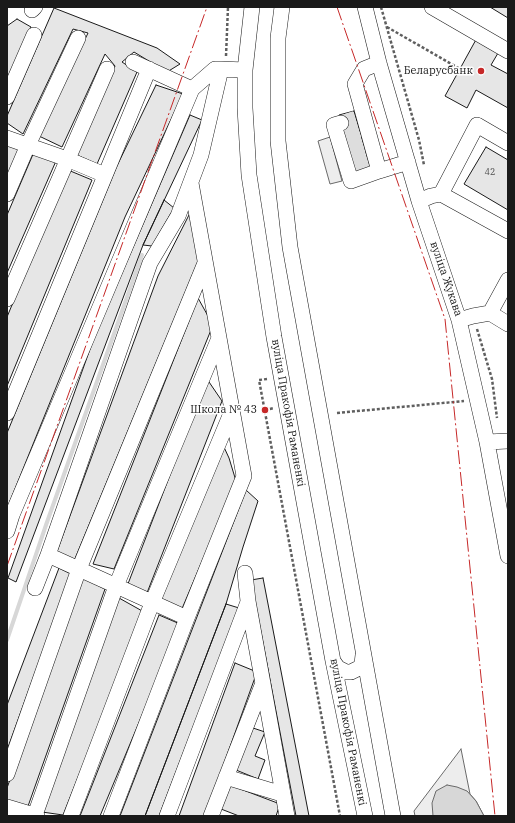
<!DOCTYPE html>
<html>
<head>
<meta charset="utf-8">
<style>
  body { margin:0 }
  #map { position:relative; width:515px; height:823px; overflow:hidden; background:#fff; font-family:"IBM Plex Serif",serif }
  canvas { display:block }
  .frame { position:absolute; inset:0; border:8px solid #1a1a1a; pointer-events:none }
</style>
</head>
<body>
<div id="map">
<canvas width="515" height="823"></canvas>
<div class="frame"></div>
</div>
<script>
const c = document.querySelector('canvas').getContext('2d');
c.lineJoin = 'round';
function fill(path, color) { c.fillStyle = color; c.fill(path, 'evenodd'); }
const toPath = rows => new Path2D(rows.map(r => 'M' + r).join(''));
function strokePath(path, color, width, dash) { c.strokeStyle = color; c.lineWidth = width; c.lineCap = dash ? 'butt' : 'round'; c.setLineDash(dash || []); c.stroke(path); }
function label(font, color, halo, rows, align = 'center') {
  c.font = font + ' "IBM Plex Serif",serif'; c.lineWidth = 3; c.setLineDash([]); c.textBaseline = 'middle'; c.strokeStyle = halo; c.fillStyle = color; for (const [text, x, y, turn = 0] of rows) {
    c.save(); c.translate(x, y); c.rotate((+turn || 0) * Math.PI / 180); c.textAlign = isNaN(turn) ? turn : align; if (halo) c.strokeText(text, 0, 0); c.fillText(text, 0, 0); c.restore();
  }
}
const built = toPath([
  [330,137,342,181,330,184,318,141,330,137],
  [461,749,470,794,476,801,484,816,415,816,414,811,461,749]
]);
fill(built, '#ededed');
strokePath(built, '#6a6a6a', 1);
const water = toPath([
  [447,785,457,787,467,791,476,801,484,816,433,816,432,803,436,791,447,785]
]);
fill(water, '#d7d7d7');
strokePath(water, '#6a6a6a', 1);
strokePath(toPath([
  [7,640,46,525,142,255]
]), '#d7d7d7', 4);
const building = toPath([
  [490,7,508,7,508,18,490,7],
  [54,8,157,48,180,64,167,72,134,52,122,62,137,72,97,164,77,155,115,66,105,54,62,147,39,136,88,33,73,29,23,134,7,123,7,116,54,8],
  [17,19,31,27,7,79,7,26,17,19],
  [478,36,501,48,491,65,508,74,508,108,476,90,467,108,445,96,478,36],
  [156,85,183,94,125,217,8,506,7,505,7,433,116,168,156,85],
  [354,111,371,170,356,175,339,115,354,111],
  [190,115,202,120,143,245,16,582,8,578,94,338,190,115],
  [7,142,20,147,7,179,7,142],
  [486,147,508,160,508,210,464,184,486,147],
  [34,152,56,161,7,273,7,215,34,152],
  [68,170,92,180,7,386,7,317,68,170],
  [164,200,174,208,152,246,143,245,164,200],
  [190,213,202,252,74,561,56,554,158,276,190,213],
  [198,298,213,325,114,569,93,564,198,298],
  [207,379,222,401,145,598,126,589,207,379],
  [223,445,229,458,236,481,181,611,160,602,223,445],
  [246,490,258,501,243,547,226,604,145,816,120,816,246,490],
  [59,568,71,574,7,750,7,705,59,568],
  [82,577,105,589,27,809,7,802,7,788,82,577],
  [263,578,309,816,296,816,251,580,263,578],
  [119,598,144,612,63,815,42,812,119,598],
  [226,604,239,608,159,816,145,816,226,604],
  [159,615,180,624,100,816,80,816,159,615],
  [235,663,257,672,205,816,179,816,235,663],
  [253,728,265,732,255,756,265,760,258,779,236,770,253,728],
  [230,785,280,804,276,816,239,816,221,809,230,785]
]);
fill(building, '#e6e6e6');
strokePath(building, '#1a1a1a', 1);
strokePath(toPath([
  [341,123,356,118],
  [345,135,359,130],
  [348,147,363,142],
  [351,159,366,155],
  [355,169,369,165]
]), '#ddd', 15, [15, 8]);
const minor = toPath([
  [252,7,245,70,245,108,249,175,274,337,333,661,365,816],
  [282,7,278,38,278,141,290,247,393,816],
  [365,7,379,63,419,201,459,320,487,442,508,556],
  [432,7,508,51],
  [32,10,35,7],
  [133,62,192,89],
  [379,63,364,69,355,84,379,171,408,162],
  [7,97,34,35],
  [341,123,334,125,351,181,379,171],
  [7,138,67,159,105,175],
  [7,194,28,145,78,38],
  [441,194,477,125,508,143],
  [419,201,431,196,441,194,508,231],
  [7,299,107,69],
  [490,313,508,280],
  [459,320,473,316,490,313,508,324],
  [7,413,149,69],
  [487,442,508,441],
  [7,531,12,515,192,89,215,69,221,69],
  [245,573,248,601,287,816],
  [35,588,48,555],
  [187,618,48,555,150,263,178,216,201,155,221,69,245,70],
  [333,661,338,668,346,672,351,672,359,668,362,664,363,655],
  [7,774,79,569,205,263],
  [226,777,282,794],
  [7,807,37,816],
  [35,815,116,586,219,338],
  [71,816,152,603,232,411],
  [111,816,187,618,244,476,191,183],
  [167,816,248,602],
  [211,816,263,683]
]);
strokePath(minor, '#1a1a1a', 16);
strokePath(toPath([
  [381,7,419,140,424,165],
  [387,27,460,69],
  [226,56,228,7],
  [477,329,492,379,497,418],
  [267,379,259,380,340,816],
  [265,410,274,408],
  [337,413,464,401]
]), '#5f5f5f', 2.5, [3, 2]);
strokePath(minor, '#fff', 15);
strokePath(toPath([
  [337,7,445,319,495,816],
  [7,566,207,7]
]), '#c62828', 1, [14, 3, 2, 3]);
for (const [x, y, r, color] of [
  [481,71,4,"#c62828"],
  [265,410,4,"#c62828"]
]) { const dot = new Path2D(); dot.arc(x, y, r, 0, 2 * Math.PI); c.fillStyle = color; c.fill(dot); strokePath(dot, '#fff', 1.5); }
label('9px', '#4d4d4d', null, [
  ["42",490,172]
]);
label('11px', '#1a1a1a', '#fff', [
  ["Беларусбанк",473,71],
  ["Школа № 43",257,410]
], 'right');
label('11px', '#1a1a1a', '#fff', [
  ["вуліца Жукава",446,279,71],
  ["вуліца Пракофія Раманенкі",288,413,80],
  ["вуліца Пракофія Раманенкі",348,732,79]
]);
</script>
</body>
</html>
